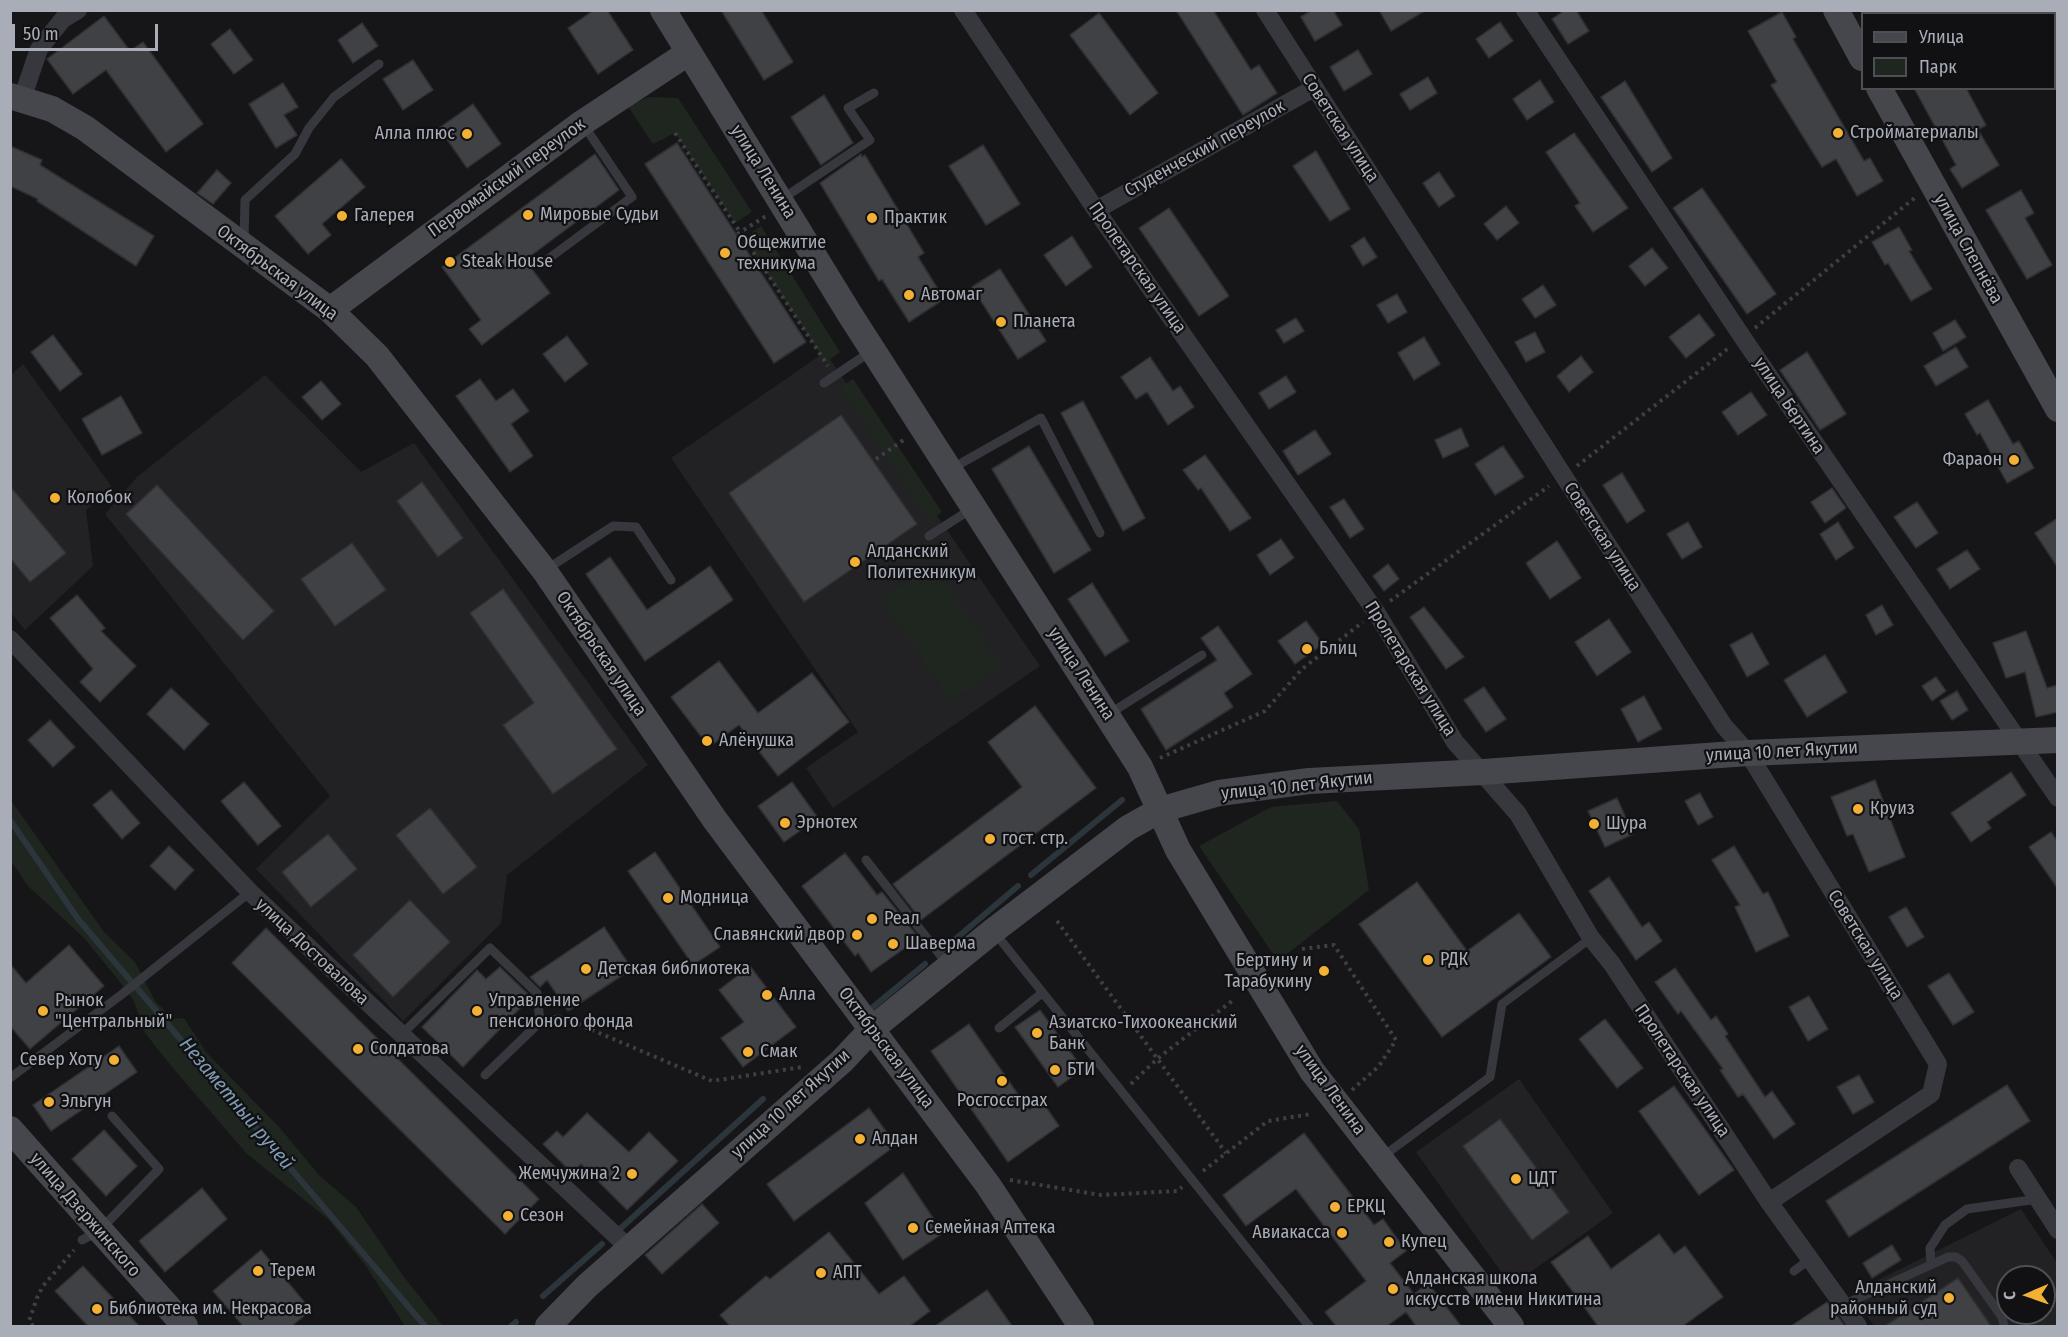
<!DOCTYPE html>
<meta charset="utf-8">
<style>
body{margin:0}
#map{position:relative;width:2068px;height:1337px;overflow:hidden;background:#161618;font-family:"Fira Sans Condensed",sans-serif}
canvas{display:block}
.frame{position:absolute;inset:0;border:12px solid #a8adb8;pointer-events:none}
.legend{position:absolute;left:1861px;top:12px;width:195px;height:78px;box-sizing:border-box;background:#111113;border:2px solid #4d4f55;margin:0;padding:8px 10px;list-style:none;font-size:18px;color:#a8adb8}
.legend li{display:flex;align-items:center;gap:12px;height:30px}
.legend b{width:30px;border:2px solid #4d4f55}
.north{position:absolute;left:1996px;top:1265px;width:60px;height:60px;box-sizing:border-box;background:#111113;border:2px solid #4d4f55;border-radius:50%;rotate:268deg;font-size:16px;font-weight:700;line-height:24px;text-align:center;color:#a8adb8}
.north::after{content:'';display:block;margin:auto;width:21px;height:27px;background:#f2b134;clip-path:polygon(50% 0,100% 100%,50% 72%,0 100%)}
.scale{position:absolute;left:12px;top:24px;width:146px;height:27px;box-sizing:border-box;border:3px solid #a8adb8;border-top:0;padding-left:8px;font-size:18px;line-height:21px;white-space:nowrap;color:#a8adb8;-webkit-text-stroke:4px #111113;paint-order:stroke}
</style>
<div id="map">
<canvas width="2068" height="1337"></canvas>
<div class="frame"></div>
<ul class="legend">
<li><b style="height:8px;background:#45474d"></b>Улица</li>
<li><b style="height:16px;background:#1e261f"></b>Парк</li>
</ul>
<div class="north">С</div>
<div class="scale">50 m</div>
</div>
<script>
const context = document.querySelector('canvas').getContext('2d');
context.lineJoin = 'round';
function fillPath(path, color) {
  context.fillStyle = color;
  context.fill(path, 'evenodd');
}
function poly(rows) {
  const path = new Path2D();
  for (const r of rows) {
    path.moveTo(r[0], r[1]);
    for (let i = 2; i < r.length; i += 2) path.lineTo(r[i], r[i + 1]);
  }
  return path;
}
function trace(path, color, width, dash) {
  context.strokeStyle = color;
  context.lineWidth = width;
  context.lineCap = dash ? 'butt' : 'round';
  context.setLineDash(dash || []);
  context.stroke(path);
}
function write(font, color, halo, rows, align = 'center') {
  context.font = font + ' "Fira Sans Condensed",sans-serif';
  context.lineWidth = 4.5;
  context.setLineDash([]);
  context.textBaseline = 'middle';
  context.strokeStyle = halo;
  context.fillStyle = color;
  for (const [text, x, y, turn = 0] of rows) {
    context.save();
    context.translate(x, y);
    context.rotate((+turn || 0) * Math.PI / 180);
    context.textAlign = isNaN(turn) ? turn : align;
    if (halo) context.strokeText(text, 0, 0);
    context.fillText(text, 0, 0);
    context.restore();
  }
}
fillPath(poly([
 [825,352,1040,666,833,808,806,768,858,732,671,458],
 [23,364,112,487,86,510,93,566,25,630,11,613,10,376],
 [265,375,361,472,414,443,648,765,507,875,501,923,403,1021,256,869,330,796,105,514,137,477],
 [1519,1079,1613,1213,1511,1286,1416,1152],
 [2021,1209,2057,1263,2057,1326,1874,1326,1852,1293],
 [2008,1277,2044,1277,2044,1313,2008,1313]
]), '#222225');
fillPath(poly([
 [649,97,678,98,752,212,735,223,675,133,653,144,627,105],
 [761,226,840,352,826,363,744,238],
 [853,379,942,512,929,521,840,387],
 [933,564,1002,666,951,701,881,599],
 [10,799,104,932,135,962,155,1001,173,1019,184,1018,206,1052,280,1128,319,1175,356,1207,404,1277,443,1326,405,1326,366,1266,328,1219,247,1154,172,1067,145,1033,134,1001,119,981,85,939,28,886,11,861],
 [1337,801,1359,829,1369,890,1278,961,1199,846,1271,807]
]), '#1e261f');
trace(poly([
 [10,820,78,919,425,1326],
 [1031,875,1122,800],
 [939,953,1018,886],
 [867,1012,925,964],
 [621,1228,763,1099],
 [543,1296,602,1244],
 [511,1326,516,1322]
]), '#2c353c', 6);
const building = poly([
 [594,10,607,10,633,50,598,74,568,28,594,10],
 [721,10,761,10,793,62,764,80,721,10],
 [1176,10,1213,10,1251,70,1259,65,1277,93,1243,115,1176,10],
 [1312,10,1333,10,1342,25,1315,41,1301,17,1312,10],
 [1379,10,1426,10,1391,31,1379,10],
 [1565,10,1576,10,1589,31,1568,44,1552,19,1565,10],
 [1782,12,1796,37,1793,39,1864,161,1870,158,1883,181,1857,196,1836,159,1822,167,1771,85,1777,82,1748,31,1782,12],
 [1099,13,1158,93,1130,115,1070,35,1099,13],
 [104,16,130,51,143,42,203,124,166,152,106,70,73,94,47,59,104,16],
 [1500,22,1513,41,1489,58,1476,39,1500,22],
 [362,23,378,46,353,63,338,40,362,23],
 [230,29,253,60,234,74,211,44,230,29],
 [1358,50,1372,74,1344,91,1330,67,1358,50],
 [413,60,433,90,403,110,383,79,413,60],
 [1428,77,1437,93,1410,110,1400,94,1428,77],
 [1540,80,1554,102,1527,120,1513,99,1540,80],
 [1625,81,1672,158,1652,172,1601,97,1625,81],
 [283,83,298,107,284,115,297,135,276,148,249,104,283,83],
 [1914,88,1966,88,1986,125,1978,130,1999,165,1962,188,1950,169,1956,165,1914,88],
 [824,95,853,143,821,165,791,117,824,95],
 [473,104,501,144,467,168,439,128,473,104],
 [1574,133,1628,208,1593,232,1575,206,1580,203,1546,152,1574,133],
 [677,143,806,342,774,363,645,164,677,143],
 [983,145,1020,204,986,225,949,166,983,145],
 [10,146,42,160,40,165,154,236,136,266,37,201,38,199,10,186,10,146],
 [1316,151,1350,209,1330,221,1293,166,1316,151],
 [595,154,619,190,525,260,550,293,482,345,469,329,481,320,442,267,595,154],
 [861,154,862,157,865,155,924,253,918,257,944,299,909,322,882,279,879,281,820,183,861,154],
 [341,159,365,187,322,224,331,235,308,254,275,216,341,159],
 [217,170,231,183,213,204,197,193,217,170],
 [1439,172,1455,196,1439,207,1423,183,1439,172],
 [1702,188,1776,294,1747,314,1673,208,1702,188],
 [2021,190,2034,213,2025,218,2052,265,2027,279,1986,210,2021,190],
 [1506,206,1519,223,1497,240,1484,224,1506,206],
 [1169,208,1229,296,1199,316,1139,228,1169,208],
 [1899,227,1912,250,1909,251,1932,289,1911,301,1888,263,1885,265,1872,242,1899,227],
 [1072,236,1092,267,1066,286,1044,255,1072,236],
 [1364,237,1377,257,1363,266,1351,246,1364,237],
 [1652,248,1668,268,1645,286,1629,266,1652,248],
 [1000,269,1046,341,1018,359,972,287,1000,269],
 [1543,285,1556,305,1535,318,1522,299,1543,285],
 [1397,294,1407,312,1388,323,1377,305,1397,294],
 [1699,314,1715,335,1686,358,1669,337,1699,314],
 [1296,318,1304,331,1284,343,1276,330,1296,318],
 [1955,320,1966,337,1943,351,1933,333,1955,320],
 [1535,332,1545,352,1526,362,1515,342,1535,332],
 [53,335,82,374,60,391,31,352,53,335],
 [567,336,588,364,565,382,543,354,567,336],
 [1424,337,1440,364,1414,380,1398,353,1424,337],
 [1956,347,1968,367,1936,386,1924,366,1956,347],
 [1807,352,1846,414,1820,430,1780,370,1807,352],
 [1581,356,1593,372,1569,392,1557,376,1581,356],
 [1150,357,1173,391,1180,386,1194,407,1168,425,1147,392,1136,399,1121,377,1150,357],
 [1286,376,1296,392,1269,409,1259,393,1286,376],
 [480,379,496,401,513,389,529,411,511,424,533,456,510,472,456,396,480,379],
 [321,381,341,404,322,420,302,397,321,381],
 [1751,392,1767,415,1738,435,1722,412,1751,392],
 [121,396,142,433,102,455,82,419,121,396],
 [1988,400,2013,444,2019,441,2034,468,2007,483,1980,433,1977,435,1965,414,1988,400],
 [1083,401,1145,518,1123,531,1061,413,1083,401],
 [841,415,917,524,804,602,729,493,841,415],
 [1461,428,1469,446,1443,458,1435,440,1461,428],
 [1315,430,1331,454,1298,475,1283,451,1315,430],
 [1029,446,1091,550,1054,573,992,469,1029,446],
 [1503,446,1524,477,1495,495,1475,464,1503,446],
 [1205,455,1251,518,1230,531,1201,488,1198,490,1183,470,1205,455],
 [1622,473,1645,511,1627,523,1603,485,1622,473],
 [422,482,463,538,438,557,397,501,422,482],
 [157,485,274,611,243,640,126,514,157,485],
 [10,486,66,553,30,582,10,558,10,486],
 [1832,488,1846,508,1825,523,1811,502,1832,488],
 [1344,499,1364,529,1350,538,1330,507,1344,499],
 [1917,502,1938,533,1916,548,1894,517,1917,502],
 [2058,518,2058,568,2035,533,2058,518],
 [1688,522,1702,547,1682,559,1667,534,1688,522],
 [1838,522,1854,548,1836,560,1820,534,1838,522],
 [1281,539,1294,558,1270,575,1257,555,1281,539],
 [1557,541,1581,578,1550,599,1526,563,1557,541],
 [352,543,386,590,335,626,301,579,352,543],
 [1967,550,1980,569,1950,589,1937,569,1967,550],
 [610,557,647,610,710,566,733,600,645,661,586,574,610,557],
 [1388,564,1399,579,1384,591,1373,576,1388,564],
 [1092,583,1129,641,1105,656,1068,599,1092,583],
 [503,589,617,749,553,794,503,725,534,703,470,613,503,589],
 [77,595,105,628,101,631,136,666,100,702,80,682,93,669,50,618,77,595],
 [1882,605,1893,625,1876,635,1866,615,1882,605],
 [1424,607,1464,657,1446,669,1410,617,1424,607],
 [1609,619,1631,652,1597,676,1575,642,1609,619],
 [1306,621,1323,644,1295,664,1278,641,1306,621],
 [1218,626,1252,674,1224,693,1233,707,1166,750,1141,709,1217,660,1201,638,1218,626],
 [2026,631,2047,688,2058,685,2058,712,2036,717,2025,672,2006,678,1993,643,2026,631],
 [1752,633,1769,664,1747,677,1730,645,1752,633],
 [1825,655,1847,692,1807,717,1784,680,1825,655],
 [719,661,758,713,812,673,849,722,778,776,739,725,709,747,671,697,719,661],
 [1936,677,1946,691,1932,701,1922,686,1936,677],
 [1484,687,1506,719,1486,732,1464,700,1484,687],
 [171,688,209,724,184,750,147,714,171,688],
 [1957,691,1968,710,1952,720,1940,701,1957,691],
 [1644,696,1662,729,1638,742,1621,709,1644,696],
 [1035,706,1096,788,921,920,893,884,1022,787,988,742,1035,706],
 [50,720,75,747,53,767,28,740,50,720],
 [2011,772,2026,795,1987,822,1991,828,1971,842,1951,813,2011,772],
 [1875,780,1905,857,1869,872,1853,834,1847,836,1831,797,1875,780],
 [244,782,281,826,258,845,221,801,244,782],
 [792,782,818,818,784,842,758,806,792,782],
 [111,790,140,823,122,839,93,805,111,790],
 [1700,793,1713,817,1698,825,1685,801,1700,793],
 [1617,798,1633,834,1605,847,1588,811,1617,798],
 [430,808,477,867,443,894,396,835,430,808],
 [2051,832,2058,842,2058,889,2029,847,2051,832],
 [328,834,357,869,311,907,282,872,328,834],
 [169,846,194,870,175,890,150,866,169,846],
 [1734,846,1763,894,1768,892,1789,936,1756,952,1735,907,1740,905,1712,860,1734,846],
 [655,852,720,947,693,965,628,871,655,852],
 [845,853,877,895,882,892,919,938,871,972,858,953,855,956,802,886,845,853],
 [1609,877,1642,927,1649,922,1662,941,1636,960,1589,891,1609,877],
 [1417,882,1467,951,1519,913,1551,957,1442,1037,1359,924,1417,882],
 [410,900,450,942,393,997,353,955,410,900],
 [1906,907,1924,937,1907,947,1889,917,1906,907],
 [604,927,632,969,568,1011,547,980,540,987,530,977,604,927],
 [266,928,539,1199,505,1234,232,963,266,928],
 [69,945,104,986,30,1049,10,1026,10,964,26,983,69,945],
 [750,966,796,1027,743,1067,721,1038,744,1022,719,990,750,966],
 [500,967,531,997,463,1067,422,1027,477,970,486,979,500,967],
 [1675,968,1711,1020,1716,1016,1728,1034,1725,1036,1765,1097,1772,1091,1795,1124,1774,1139,1743,1094,1738,1097,1720,1070,1723,1069,1681,1011,1678,1014,1655,982,1675,968],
 [1949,973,1974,1012,1953,1025,1928,986,1949,973],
 [1809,996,1828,1029,1808,1041,1789,1007,1809,996],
 [1040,1010,1083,1069,1058,1087,1015,1027,1040,1010],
 [1605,1019,1643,1068,1617,1088,1579,1039,1605,1019],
 [969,1024,1029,1110,1042,1101,1059,1126,1008,1162,931,1051,969,1024],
 [119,1046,137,1072,51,1131,33,1105,119,1046],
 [1859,1075,1874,1102,1853,1114,1837,1087,1859,1075],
 [2007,1085,2030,1121,1849,1237,1826,1201,2007,1085],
 [1674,1086,1734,1170,1699,1195,1639,1111,1674,1086],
 [869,1108,896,1145,794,1221,767,1184,869,1108],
 [587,1113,629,1152,649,1132,678,1161,627,1210,581,1164,572,1173,543,1144,557,1131,563,1137,587,1113],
 [1500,1119,1569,1212,1532,1240,1463,1146,1500,1119],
 [104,1130,137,1166,106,1196,72,1159,104,1130],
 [1304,1133,1374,1225,1383,1219,1406,1251,1390,1263,1414,1294,1428,1283,1461,1326,1416,1326,1406,1312,1387,1326,1336,1326,1325,1312,1366,1281,1296,1189,1246,1226,1223,1195,1304,1133],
 [903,1173,943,1233,903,1260,865,1203,903,1173],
 [202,1188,227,1219,165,1272,139,1241,202,1188],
 [702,1204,719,1223,662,1274,645,1255,702,1204],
 [829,1232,879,1294,904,1276,930,1311,910,1326,730,1326,720,1315,766,1276,770,1279,829,1232],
 [1659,1234,1674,1254,1685,1246,1723,1297,1683,1326,1598,1326,1551,1262,1588,1236,1611,1269,1659,1234],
 [1892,1245,1901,1260,1872,1278,1863,1263,1892,1245],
 [261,1250,311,1310,292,1326,243,1326,213,1291,261,1250],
 [83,1266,139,1326,88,1326,55,1291,83,1266],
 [1958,1278,1991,1326,1885,1326,1958,1278],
 [987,1290,1012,1326,935,1326,987,1290],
 [1827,1302,1845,1326,1791,1326,1827,1302]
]);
fillPath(building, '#404145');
trace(building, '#303034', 1.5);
trace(poly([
 [675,133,828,366],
 [731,238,766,216],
 [1755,328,1917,196],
 [876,459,905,439],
 [1577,466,1730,347],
 [1390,601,1549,486],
 [1160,758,1265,711,1302,669,1363,622],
 [1057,921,1226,1153],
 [1302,949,1334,945,1396,1040,1379,1066,1352,1090],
 [571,1021,712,1081,802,1067],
 [1131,1084,1157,1059,1232,1001],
 [1203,1171,1268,1121,1311,1114],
 [1010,1180,1101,1195,1177,1191,1182,1187],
 [33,1326,29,1321,37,1298,43,1286,74,1250]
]), '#3d3f44', 4, [3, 4.5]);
trace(poly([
 [2015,12,2017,10],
 [1888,14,1892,10],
 [782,199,870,140,848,108,874,93],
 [244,242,245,200,295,154,309,128,334,97,379,64],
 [544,262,632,197,583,124],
 [824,383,870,352],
 [951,469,1041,418,1100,533],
 [929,536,973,508],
 [547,569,613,526,636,527,671,580],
 [1109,714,1202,655],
 [866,860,948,965],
 [995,933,1309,1326],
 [999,1028,1042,993],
 [401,1035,490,948,537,993,540,1022,559,1019],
 [485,1075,540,1022],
 [10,1078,121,995,250,892],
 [1382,1157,1490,1077,1502,1004,1591,938],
 [82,1240,99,1231,159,1169,112,1116],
 [1931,1265,1930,1248,1945,1225,1967,1209,2038,1199],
 [1794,1271,1810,1259],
 [1843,1305,1948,1257,1956,1257,1962,1261,2002,1317,2004,1326]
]), '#37383d', 9);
trace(poly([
 [963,10,1096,210,1376,612,1455,742,1518,814,1591,938,1612,964,1769,1202,1858,1326],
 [1265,10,1724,726,1748,753,1938,1064,1931,1094,1769,1202],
 [1525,10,1743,338,2058,798],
 [22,99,39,49,63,19,78,10],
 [1096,210,1314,88],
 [10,639,250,892,630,1249],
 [2018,1168,2058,1230]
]), '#37383d', 18);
trace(poly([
 [663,10,849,313,1140,767,1178,850,1312,1071,1511,1326],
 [1836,10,1862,58],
 [1879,88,2058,409],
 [10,96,52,109,85,128,330,310,377,356,544,570,715,820,988,1185,1081,1326],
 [330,310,582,123,688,53],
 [10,1129,185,1326],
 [548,1326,587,1286,842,1061,873,1028,993,931,1128,828,1160,810,1219,793,1309,781,1483,772,1748,753,2058,740]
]), '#45474d', 26);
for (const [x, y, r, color] of [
 [1838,133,6,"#f2b134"],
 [467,134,6,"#f2b134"],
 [528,215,6,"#f2b134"],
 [342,216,6,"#f2b134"],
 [872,218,6,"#f2b134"],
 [725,253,6,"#f2b134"],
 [450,262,6,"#f2b134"],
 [909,295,6,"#f2b134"],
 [1001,322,6,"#f2b134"],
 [2014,460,6,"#f2b134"],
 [55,498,6,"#f2b134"],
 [855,562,6,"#f2b134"],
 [1307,649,6,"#f2b134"],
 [707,741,6,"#f2b134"],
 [1858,809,6,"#f2b134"],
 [785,823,6,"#f2b134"],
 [1594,824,6,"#f2b134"],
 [990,839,6,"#f2b134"],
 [668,898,6,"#f2b134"],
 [872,919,6,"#f2b134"],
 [857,935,6,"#f2b134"],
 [893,944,6,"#f2b134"],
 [1428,960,6,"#f2b134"],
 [586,969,6,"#f2b134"],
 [1324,971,6,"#f2b134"],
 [767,995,6,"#f2b134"],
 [43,1011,6,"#f2b134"],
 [477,1011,6,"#f2b134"],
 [1037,1033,6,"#f2b134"],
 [358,1049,6,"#f2b134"],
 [748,1052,6,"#f2b134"],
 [114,1060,6,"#f2b134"],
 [1055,1070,6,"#f2b134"],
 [1002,1081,6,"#f2b134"],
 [49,1102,6,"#f2b134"],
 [860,1139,6,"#f2b134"],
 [632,1174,6,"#f2b134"],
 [1516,1179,6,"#f2b134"],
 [1335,1207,6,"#f2b134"],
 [508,1216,6,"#f2b134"],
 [913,1228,6,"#f2b134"],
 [1342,1233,6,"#f2b134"],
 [1389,1242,6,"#f2b134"],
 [258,1271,6,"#f2b134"],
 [821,1273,6,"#f2b134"],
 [1393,1289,6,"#f2b134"],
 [1949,1298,6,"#f2b134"],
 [97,1309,6,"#f2b134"]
]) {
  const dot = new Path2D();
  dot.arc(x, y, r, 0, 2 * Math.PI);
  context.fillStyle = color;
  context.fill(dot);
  trace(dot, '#111113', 2);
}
write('18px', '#a8adb8', '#111113', [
 ["Советская улица",1340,128,57],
 ["Студенческий переулок",1205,149,-29],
 ["улица Ленина",763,172,58],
 ["Первомайский переулок",507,178,-36],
 ["улица Слепнёва",1968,249,61],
 ["Пролетарская улица",1137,268,55],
 ["Октябрьская улица",277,273,37],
 ["улица Бертина",1789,406,56],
 ["Советская улица",1602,537,57],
 ["Октябрьская улица",601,654,56],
 ["Пролетарская улица",1410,669,58],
 ["улица Ленина",1081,674,57],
 ["улица 10 лет Якутии",1782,752,-3],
 ["улица 10 лет Якутии",1297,786,-6],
 ["Советская улица",1865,945,58],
 ["улица Достовалова",312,952,43],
 ["Октябрьская улица",886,1048,53],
 ["Пролетарская улица",1682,1071,56],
 ["улица Ленина",1330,1090,54],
 ["улица 10 лет Якутии",791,1104,-42],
 ["улица Дзержинского",85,1215,49]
]);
write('18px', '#a8adb8', '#111113', [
 ["Стройматериалы",1850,133],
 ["Алла плюс",455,134,"right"],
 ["Мировые Судьи",540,215],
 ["Галерея",354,216],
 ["Практик",884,218],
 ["Общежитие",737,243],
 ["техникума",737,264],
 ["Steak House",462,262],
 ["Автомаг",921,295],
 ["Планета",1013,322],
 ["Фараон",2002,460,"right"],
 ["Колобок",67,498],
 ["Алданский",867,552],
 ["Политехникум",867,573],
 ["Блиц",1319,649],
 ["Алёнушка",719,741],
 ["Круиз",1870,809],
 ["Эрнотех",797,823],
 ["Шура",1606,824],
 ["гост. стр.",1002,839],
 ["Модница",680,898],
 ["Реал",884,919],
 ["Славянский двор",845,935,"right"],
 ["Шаверма",905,944],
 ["РДК",1440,960],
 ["Бертину и",1312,961,"right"],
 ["Тарабукину",1312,982,"right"],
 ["Детская библиотека",598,969],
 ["Алла",779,995],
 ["Рынок",55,1001],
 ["\"Центральный\"",55,1022],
 ["Управление",489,1001],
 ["пенсионого фонда",489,1022],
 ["Азиатско-Тихоокеанский",1049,1023],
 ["Банк",1049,1044],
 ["Солдатова",370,1049],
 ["Смак",760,1052],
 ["Север Хоту",102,1060,"right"],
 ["БТИ",1067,1070],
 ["Росгосстрах",1002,1101,"center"],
 ["Эльгун",61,1102],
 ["Алдан",872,1139],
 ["Жемчужина 2",620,1174,"right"],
 ["ЦДТ",1528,1179],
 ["ЕРКЦ",1347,1207],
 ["Сезон",520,1216],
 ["Семейная Аптека",925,1228],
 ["Авиакасса",1330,1233,"right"],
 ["Купец",1401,1242],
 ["Терем",270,1271],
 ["АПТ",833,1273],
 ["Алданская школа",1405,1279],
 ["искусств имени Никитина",1405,1300],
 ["Алданский",1937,1288,"right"],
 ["районный суд",1937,1309,"right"],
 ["Библиотека им. Некрасова",109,1309]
], 'left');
write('italic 20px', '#7f9bb3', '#111113', [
 ["Незаметный ручей",236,1104,50]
]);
</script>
